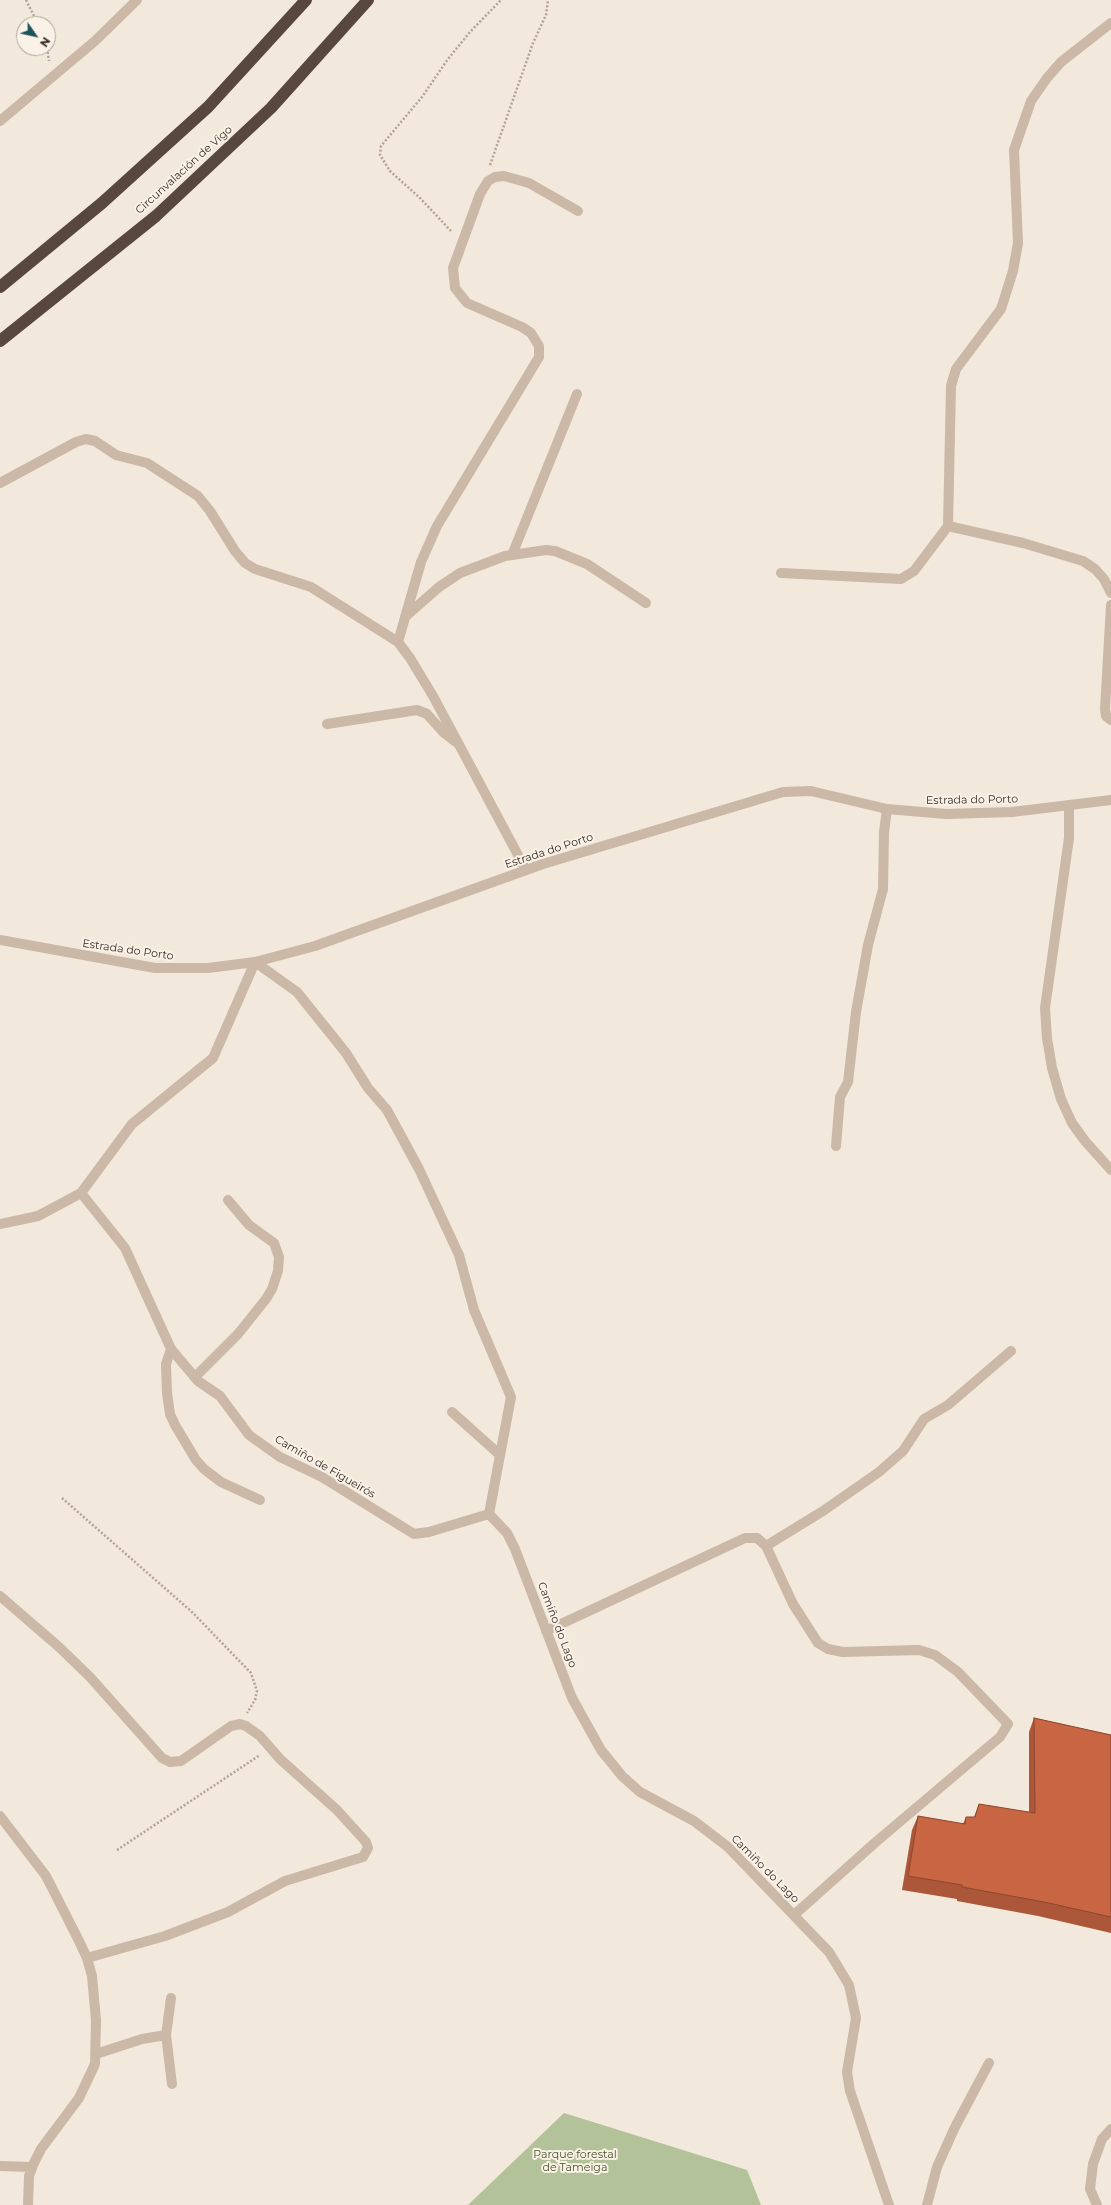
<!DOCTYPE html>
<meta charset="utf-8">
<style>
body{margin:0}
#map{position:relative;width:1111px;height:2205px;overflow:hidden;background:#f2e8db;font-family:Montserrat,sans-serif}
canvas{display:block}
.north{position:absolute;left:16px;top:16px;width:40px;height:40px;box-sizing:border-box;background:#faf2e7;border:1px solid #aca39a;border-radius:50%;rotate:124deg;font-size:11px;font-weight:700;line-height:16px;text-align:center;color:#372c27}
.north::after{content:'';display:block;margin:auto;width:14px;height:18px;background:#1c5459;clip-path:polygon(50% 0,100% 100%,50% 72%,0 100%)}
</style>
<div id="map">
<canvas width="1111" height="2205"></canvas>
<div class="north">N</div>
</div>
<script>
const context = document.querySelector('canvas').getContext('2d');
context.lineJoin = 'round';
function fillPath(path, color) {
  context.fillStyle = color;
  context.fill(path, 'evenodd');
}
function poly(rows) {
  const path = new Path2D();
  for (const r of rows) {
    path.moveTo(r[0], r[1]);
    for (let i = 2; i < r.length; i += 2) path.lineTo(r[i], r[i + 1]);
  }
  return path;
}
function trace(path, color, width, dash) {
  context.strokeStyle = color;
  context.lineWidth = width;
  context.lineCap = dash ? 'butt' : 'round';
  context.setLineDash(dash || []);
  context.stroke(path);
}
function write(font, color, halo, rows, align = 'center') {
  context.font = font + ' Montserrat,sans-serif';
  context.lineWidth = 4;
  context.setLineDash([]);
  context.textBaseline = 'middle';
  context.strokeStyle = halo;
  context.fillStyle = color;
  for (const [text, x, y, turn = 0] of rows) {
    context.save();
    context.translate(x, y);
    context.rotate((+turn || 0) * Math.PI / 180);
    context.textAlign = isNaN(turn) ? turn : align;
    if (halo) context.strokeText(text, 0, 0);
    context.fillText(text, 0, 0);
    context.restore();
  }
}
fillPath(poly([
 [564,2113,747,2170,761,2205,468,2205]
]), '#b4c29a');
trace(poly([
 [26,0,38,24],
 [47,48,49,61],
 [490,165,533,43,546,15,548,0],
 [451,231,420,198,390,171,380,155,381,146,422,97,448,59,470,32,501,0],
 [62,1498,192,1612,251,1673,257,1691,255,1700,247,1713],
 [117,1850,260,1755]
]), '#b6a290', 2.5, [2, 2]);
trace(poly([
 [171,1349,166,1364,167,1393,170,1414,175,1425,196,1460,204,1469,221,1482,260,1500],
 [195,1377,238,1334,266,1299,272,1289,278,1271,279,1257,274,1243,249,1225,228,1200]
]), '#cbb8a6', 10);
trace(poly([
 [0,121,95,41,137,0],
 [0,483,76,442,86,439,95,441,116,455,147,463,198,496,210,511,235,551,245,563,255,569,311,587,398,642,410,658,433,696,526,870],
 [948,526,1023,543,1083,561,1095,569,1104,579,1111,593],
 [512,555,577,394],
 [781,573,901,579,914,571,948,526,951,386,956,369,1001,309,1013,271,1018,243,1014,150,1031,101,1047,78,1061,62,1111,23],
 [1111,605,1105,709,1106,716,1111,720],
 [405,617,439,587,460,573,505,556,546,550,555,551,587,564,646,603],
 [398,642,421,562,437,526,539,357,539,346,531,333,522,327,467,303,455,288,453,268,480,194,488,181,495,177,504,176,529,183,578,211],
 [327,724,417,710,427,714,443,732,456,742],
 [1069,806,1069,838,1045,1008,1047,1038,1052,1068,1061,1099,1072,1123,1085,1141,1111,1170],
 [836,1146,840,1097,848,1082,856,1012,868,945,883,889,884,832,887,809],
 [81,1193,125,1248,171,1349,198,1381,220,1396,249,1435,280,1457,322,1477,414,1534,429,1532,489,1514],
 [0,1224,38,1216,81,1193,132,1124,213,1058,255,962,297,992,346,1053,368,1088,387,1110,419,1169,459,1255,474,1310,511,1397,489,1514],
 [452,1412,500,1455],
 [489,1514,507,1533,515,1549,572,1698,601,1750,622,1776,640,1792,694,1821,728,1847,829,1952,849,1985,856,2018,847,2072,850,2091,889,2205],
 [766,1546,823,1511,879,1472,903,1451,924,1419,948,1405,1011,1351],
 [0,1596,59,1647,90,1677,162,1758,170,1762,181,1761,231,1726,240,1724,246,1726,260,1736,280,1759,337,1810,366,1842,368,1848,363,1857,285,1881,228,1912,165,1936,87,1958],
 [546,1631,745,1538,757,1538,766,1546,793,1604,818,1643,828,1649,843,1652,919,1650,935,1655,958,1672,1008,1724,1000,1737,877,1841,794,1915],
 [0,1816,46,1876,78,1939,87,1958,92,1976,96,2020,95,2064,79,2098,41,2149,34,2163,29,2176,28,2205],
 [171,1998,166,2035,172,2084],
 [96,2054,142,2039,166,2035],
 [0,2166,32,2167],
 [927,2205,937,2167,955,2127,989,2063],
 [1097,2205,1090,2189,1093,2164,1102,2139,1111,2129]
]), '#cbb8a6', 10);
trace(poly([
 [0,940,155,968,208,968,255,962,315,946,543,864,783,792,811,791,887,809,946,814,1012,812,1111,800]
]), '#cbb8a6', 10);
trace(poly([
 [0,287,102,203,208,107,306,0],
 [0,341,156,216,271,108,368,0]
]), '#58473e', 12);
fillPath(poly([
 [1034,1718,1111,1735,1111,1933,1038,1916,957,1901,957,1899,902,1890,912,1830,918,1816,963,1824,966,1817,974,1817,979,1804,1029,1813,1029,1732]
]), '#ac5739');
const building = poly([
 [1034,1718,1111,1735,1111,1917,1044,1902,962,1887,962,1885,908,1876,918,1816,965,1824,966,1817,975,1817,979,1804,1035,1813,1034,1718]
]);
fillPath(building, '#c86542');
trace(building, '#8c472e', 1);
write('11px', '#372c27', '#faf2e7', [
 ["Circunvalación de Vigo",184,170,-42],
 ["Estrada do Porto",972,800,-1],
 ["Estrada do Porto",549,851,-18],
 ["Estrada do Porto",128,950,8],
 ["Camiño de Figueirós",325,1467,30],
 ["Camiño do Lago",557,1625,69],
 ["Camiño do Lago",765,1869,45]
]);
write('11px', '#45552a', '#faf2e7', [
 ["Parque forestal",575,2155],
 ["de Tameiga",575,2168]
]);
</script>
